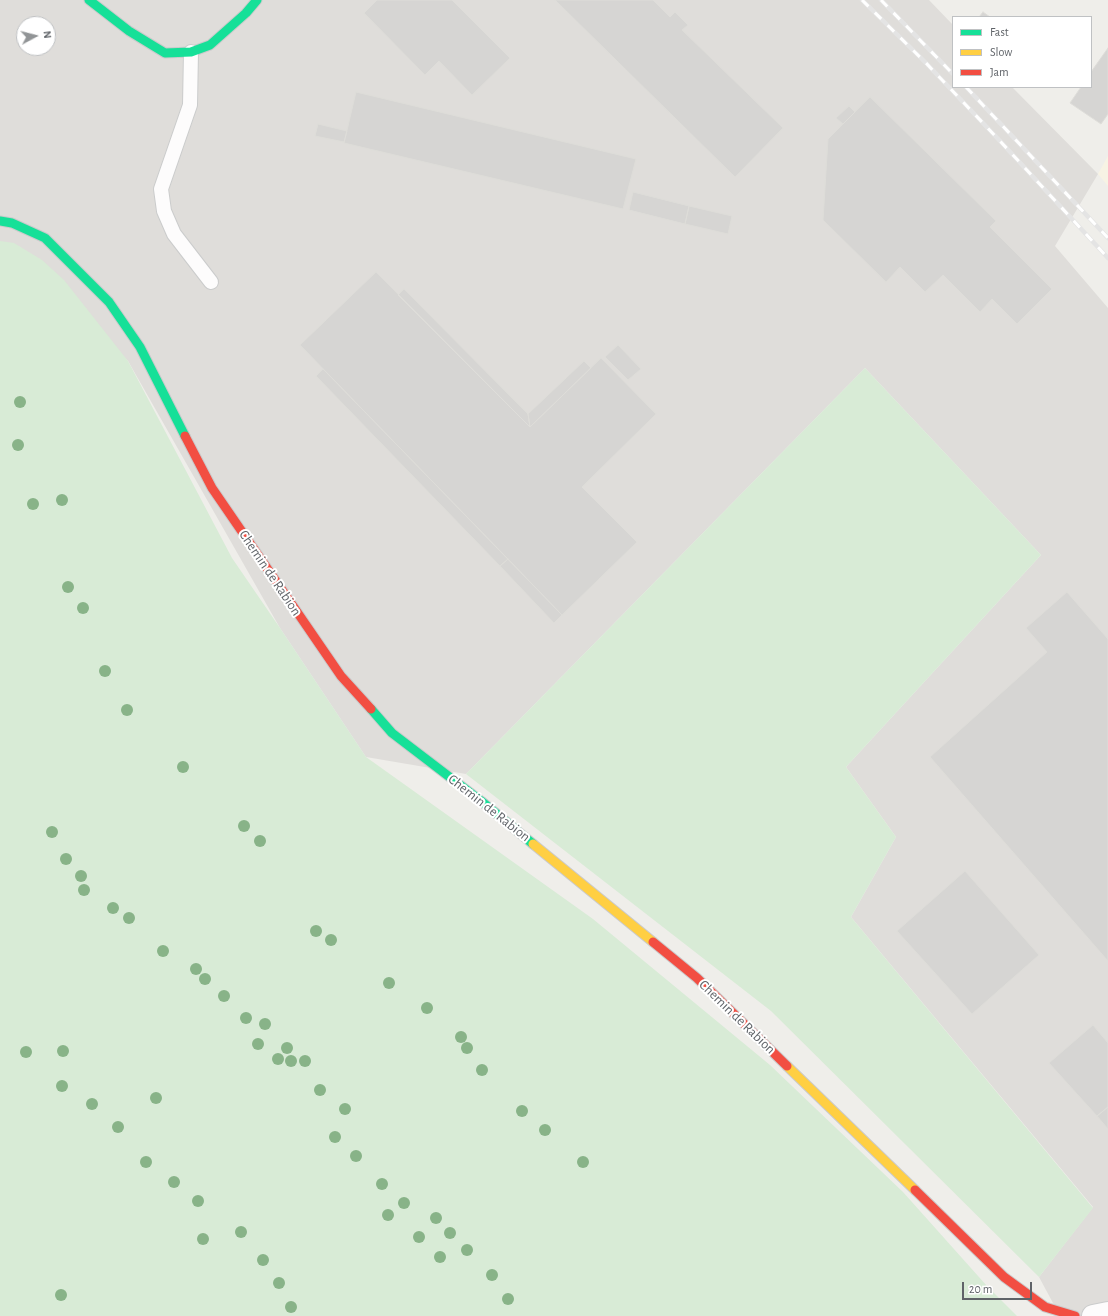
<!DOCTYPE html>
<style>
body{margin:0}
#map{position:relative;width:1108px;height:1316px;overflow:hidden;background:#efeeea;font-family:"Alegreya Sans",sans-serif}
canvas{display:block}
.legend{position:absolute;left:952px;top:16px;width:140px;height:72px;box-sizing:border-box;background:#fff;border:1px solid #bfc1c3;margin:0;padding:5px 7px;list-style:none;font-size:12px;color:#5f6368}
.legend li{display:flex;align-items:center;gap:8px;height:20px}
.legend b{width:20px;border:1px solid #bfc1c3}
.north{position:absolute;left:16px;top:16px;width:40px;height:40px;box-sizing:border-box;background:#fff;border:1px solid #bfc1c3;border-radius:50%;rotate:83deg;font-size:11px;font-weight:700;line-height:16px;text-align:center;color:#5f6368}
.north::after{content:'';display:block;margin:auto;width:14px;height:18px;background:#919496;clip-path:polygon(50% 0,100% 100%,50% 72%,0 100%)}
.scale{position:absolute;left:962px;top:1282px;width:70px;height:18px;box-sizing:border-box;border:2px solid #5f6368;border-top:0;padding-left:5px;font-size:12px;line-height:14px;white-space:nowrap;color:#5f6368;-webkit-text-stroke:3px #fff;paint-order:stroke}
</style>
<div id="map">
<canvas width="1108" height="1316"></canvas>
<ul class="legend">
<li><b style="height:5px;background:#16e098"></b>Fast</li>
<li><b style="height:5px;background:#ffcf43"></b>Slow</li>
<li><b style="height:5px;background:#f24e42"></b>Jam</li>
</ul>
<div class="north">N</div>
<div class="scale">20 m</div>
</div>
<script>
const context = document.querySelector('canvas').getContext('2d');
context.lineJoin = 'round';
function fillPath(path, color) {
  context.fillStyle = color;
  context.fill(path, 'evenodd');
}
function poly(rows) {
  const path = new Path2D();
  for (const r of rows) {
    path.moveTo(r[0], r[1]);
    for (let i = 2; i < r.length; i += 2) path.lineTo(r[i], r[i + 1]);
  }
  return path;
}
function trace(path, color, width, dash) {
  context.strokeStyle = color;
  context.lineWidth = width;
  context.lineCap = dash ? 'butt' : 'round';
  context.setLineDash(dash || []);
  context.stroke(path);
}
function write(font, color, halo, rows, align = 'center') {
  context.font = font + ' "Alegreya Sans",sans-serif';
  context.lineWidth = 4;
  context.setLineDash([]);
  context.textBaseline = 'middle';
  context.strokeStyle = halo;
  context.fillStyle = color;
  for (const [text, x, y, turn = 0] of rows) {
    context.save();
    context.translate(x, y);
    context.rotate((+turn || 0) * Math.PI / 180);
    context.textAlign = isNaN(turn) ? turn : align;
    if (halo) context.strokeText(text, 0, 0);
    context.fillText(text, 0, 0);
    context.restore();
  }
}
fillPath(poly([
 [1108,156,1108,186,1098,174]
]), '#f7f3e4');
fillPath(poly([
 [0,0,929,0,953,25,953,87,1012,87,1098,174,1055,246,1108,308,1108,1316,1060,1316,1039,1277,1093,1207,851,917,896,837,846,767,1041,555,865,368,466,774,366,757,280,628,128,361,0,254],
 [24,24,48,24,48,48,24,48]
]), '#dfddda');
fillPath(poly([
 [0,241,14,243,42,260,64,280,128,361,232,558,280,628,366,757,593,919,770,1065,903,1192,987,1286,1017,1316,0,1316],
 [865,368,1041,555,846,767,896,837,851,917,1093,1208,1039,1277,771,1011,466,774]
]), '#d8ebd6');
const building = poly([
 [377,0,452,0,510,58,472,95,439,61,425,75,364,13,377,0],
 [555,0,653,0,670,17,675,12,688,25,682,30,783,128,735,177,555,0],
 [983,12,990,17,979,17,983,12],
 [1108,48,1108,114,1101,124,1070,103,1081,87,1091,87,1091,72,1108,48],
 [356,92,636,159,623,209,344,143,356,92],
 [870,97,996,221,990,227,1052,289,1017,324,992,299,980,312,943,275,925,292,900,267,886,282,823,220,828,139,870,97],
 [849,106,855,112,843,124,836,118,849,106],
 [318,124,347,131,344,142,315,136,318,124],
 [633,192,689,206,685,224,629,210,633,192],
 [689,206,732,216,728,234,685,224,689,206],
 [376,272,530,427,601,358,656,414,582,487,637,542,562,615,300,345,376,272],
 [404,289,528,414,530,427,398,295,404,289],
 [618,345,641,369,628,380,605,357,618,345],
 [584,361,591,368,530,427,528,414,584,361],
 [323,369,508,559,500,566,316,376,323,369],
 [508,559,562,615,554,623,500,566,508,559],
 [1067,592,1108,639,1108,961,930,757,1047,652,1026,628,1067,592],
 [965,871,1039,955,972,1014,897,931,965,871],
 [1093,1025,1108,1043,1108,1107,1097,1116,1049,1063,1093,1025],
 [1108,1107,1108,1129,1097,1116,1108,1107]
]);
fillPath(building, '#d6d5d3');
trace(building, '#deddd9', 1);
const lane = poly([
 [191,52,190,105,161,189,164,211,174,234,211,282]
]);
const street = poly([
 [1093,1316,1108,1313]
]);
const fast = poly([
 [89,0,129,31,165,53,191,52,210,45,246,13,257,0],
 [0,221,12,223,45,238,109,302,140,347,185,436],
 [371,709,392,733,481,801,533,844]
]);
const slow = poly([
 [533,844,653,942],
 [787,1066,915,1190]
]);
const jam = poly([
 [185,436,212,488,341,676,371,709],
 [653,942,697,978,787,1066],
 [915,1190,1004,1277,1045,1307,1075,1316]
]);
trace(lane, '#cbcccc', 16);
trace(street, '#cbcccc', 24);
trace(fast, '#cacacb', 11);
trace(slow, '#cacacb', 11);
trace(jam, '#cacacb', 11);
trace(lane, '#fdfcfc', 14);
trace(street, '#fdfcfc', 22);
trace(fast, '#16e098', 9);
trace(slow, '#ffcf43', 9);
trace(jam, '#f24e42', 9);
const rail = poly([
 [862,0,926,63,1000,141,1108,258],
 [881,0,953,74],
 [966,87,1108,238]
]);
trace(rail, '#e4e4e4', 4.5);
trace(rail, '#fff', 3, [9]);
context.fillStyle = '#88b388';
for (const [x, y] of [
 [20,402],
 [18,445],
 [62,500],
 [33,504],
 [68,587],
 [83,608],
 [105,671],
 [127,710],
 [183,767],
 [244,826],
 [52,832],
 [260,841],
 [66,859],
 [81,876],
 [84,890],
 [113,908],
 [129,918],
 [316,931],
 [331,940],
 [163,951],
 [196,969],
 [205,979],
 [389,983],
 [224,996],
 [427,1008],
 [246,1018],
 [265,1024],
 [461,1037],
 [258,1044],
 [287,1048],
 [467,1048],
 [63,1051],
 [26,1052],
 [278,1059],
 [291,1061],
 [305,1061],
 [482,1070],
 [62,1086],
 [320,1090],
 [156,1098],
 [92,1104],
 [345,1109],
 [522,1111],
 [118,1127],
 [545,1130],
 [335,1137],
 [356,1156],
 [146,1162],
 [583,1162],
 [174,1182],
 [382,1184],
 [198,1201],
 [404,1203],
 [388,1215],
 [436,1218],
 [241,1232],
 [450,1233],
 [419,1237],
 [203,1239],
 [467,1250],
 [440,1257],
 [263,1260],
 [492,1275],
 [279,1283],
 [61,1295],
 [508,1299],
 [291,1307]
]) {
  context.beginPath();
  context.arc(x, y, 6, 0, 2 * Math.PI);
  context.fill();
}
write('14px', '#5f6368', '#fff', [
 ["Chemin de Rabion",270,573,56],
 ["Chemin de Rabion",489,808,38],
 ["Chemin de Rabion",737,1017,44]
]);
</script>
